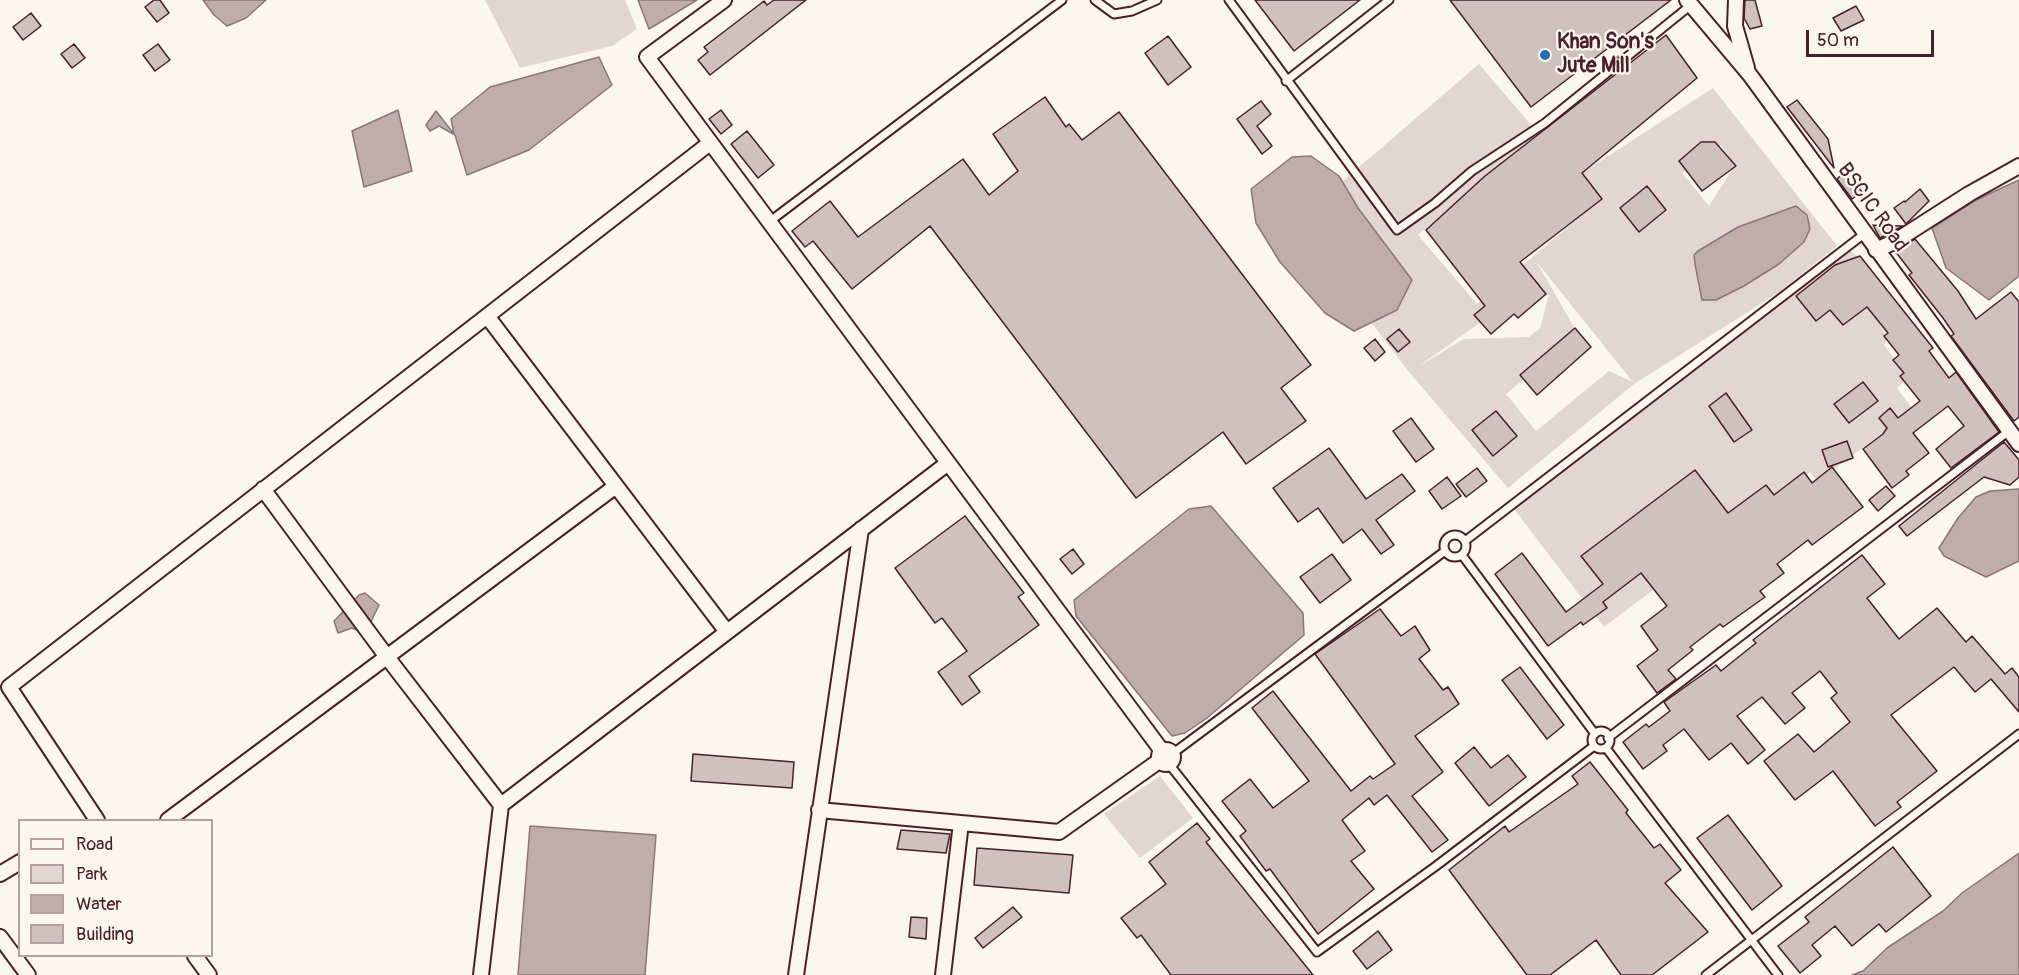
<!DOCTYPE html>
<style>
body{margin:0}
#map{position:relative;width:2019px;height:975px;overflow:hidden;background:#fbf7ec;font-family:Pangolin,sans-serif}
canvas{display:block}
.legend{position:absolute;left:18px;top:819px;width:195px;height:138px;box-sizing:border-box;background:#fbf7ec;border:2px solid #b4a19f;margin:0;padding:8px 10px;list-style:none;font-size:18px;color:#4a1f2b}
.legend li{display:flex;align-items:center;gap:12px;height:30px}
.legend b{width:30px;border:2px solid #b4a19f}
.scale{position:absolute;left:1806px;top:30px;width:128px;height:27px;box-sizing:border-box;border:3px solid #4a1f2b;border-top:0;padding-left:8px;font-size:18px;line-height:21px;white-space:nowrap;color:#4a1f2b;-webkit-text-stroke:4px #fbf7ec;paint-order:stroke}
</style>
<div id="map">
<canvas width="2019" height="975"></canvas>
<ul class="legend">
<li><b style="height:8px;background:#fbf7ec"></b>Road</li>
<li><b style="height:16px;background:#e2d7d0"></b>Park</li>
<li><b style="height:16px;background:#bfadaa"></b>Water</li>
<li><b style="height:16px;background:#cfc2bc"></b>Building</li>
</ul>
<div class="scale">50 m</div>
</div>
<script>
const context = document.querySelector('canvas').getContext('2d');
context.lineJoin = 'round';
function fillPath(path, color) {
  context.fillStyle = color;
  context.fill(path, 'evenodd');
}
function poly(rows) {
  const path = new Path2D();
  for (const r of rows) {
    if (r.length === 3) {
      path.moveTo(r[0] + r[2], r[1]);
      path.arc(r[0], r[1], r[2], 0, 2 * Math.PI);
      continue;
    }
    path.moveTo(r[0], r[1]);
    for (let i = 2; i < r.length; i += 2) path.lineTo(r[i], r[i + 1]);
  }
  return path;
}
function trace(path, color, width, dash) {
  context.strokeStyle = color;
  context.lineWidth = width;
  context.lineCap = dash ? 'butt' : 'round';
  context.setLineDash(dash || []);
  context.stroke(path);
}
function write(font, color, halo, rows, align = 'center') {
  context.font = font + ' Pangolin,sans-serif';
  context.lineWidth = 4.5;
  context.setLineDash([]);
  context.textBaseline = 'middle';
  context.strokeStyle = halo;
  context.fillStyle = color;
  for (const [text, x, y, turn = 0] of rows) {
    context.save();
    context.translate(x, y);
    context.rotate((+turn || 0) * Math.PI / 180);
    context.textAlign = isNaN(turn) ? turn : align;
    if (halo) context.strokeText(text, 0, 0);
    context.fillText(text, 0, 0);
    context.restore();
  }
}
fillPath(poly([
 [485,0,625,0,637,29,612,46,520,68],
 [1479,64,1538,133,1418,235,1477,304,1601,199,1582,173,1713,88,1837,246,1778,293,1634,384,1508,488,1409,372,1295,222],
 [1721,145,1735,165,1709,206,1682,173],
 [1536,261,1633,382,1609,371,1536,431,1506,394,1578,334],
 [1549,295,1540,328,1529,337,1464,339,1419,366,1502,307],
 [1849,250,1867,263,1885,290,1880,325,1888,337,1884,345,1909,378,1897,388,1913,410,1817,482,1810,472,1604,627,1511,505],
 [1160,776,1193,818,1140,858,1104,814]
]), '#e2d7d0');
const water = poly([
 [203,0,266,0,246,18,227,26,214,15,203,0],
 [638,0,697,0,649,29,638,0],
 [599,57,612,85,529,150,467,175,455,135,439,126,430,131,426,125,436,111,454,134,451,119,490,87,599,57],
 [398,110,412,171,364,187,352,131,398,110],
 [1311,156,1339,176,1358,208,1412,280,1397,310,1354,331,1325,313,1280,262,1256,223,1251,189,1292,157,1311,156],
 [2019,180,2019,276,1989,300,1946,268,1932,228,1976,200,2019,180],
 [1796,206,1807,215,1810,229,1804,242,1779,264,1744,286,1716,300,1702,300,1695,264,1694,255,1698,251,1738,227,1796,206],
 [2019,489,2019,561,1986,577,1944,556,1939,548,1958,518,1976,497,1990,491,2019,489],
 [1211,506,1303,613,1304,635,1207,718,1185,733,1172,736,1076,616,1074,600,1189,509,1211,506],
 [365,593,379,605,365,634,352,628,338,633,334,621,359,595,365,593],
 [530,826,656,835,645,975,518,975,530,826],
 [2019,853,2019,975,1852,975,1863,971,1887,948,1943,911,1962,893,2019,853]
]);
fillPath(water, '#bfadaa');
trace(water, '#907477', 1.5);
const building = poly([
 [154,0,160,0,169,13,157,22,145,7,154,0],
 [774,0,806,0,710,75,698,60,708,52,704,47,764,1,767,5,774,0],
 [1255,0,1360,0,1294,51,1255,0],
 [1450,0,1671,0,1531,107,1450,0],
 [1745,0,1755,0,1762,26,1750,29,1744,18,1745,0],
 [1856,6,1864,20,1841,31,1833,18,1856,6],
 [31,13,41,26,23,40,13,27,31,13],
 [1666,35,1697,78,1582,173,1602,199,1520,262,1546,294,1518,318,1514,314,1491,334,1474,315,1485,306,1426,230,1485,176,1666,35],
 [1168,36,1191,67,1168,85,1145,53,1168,36],
 [74,44,85,58,72,68,61,54,74,44],
 [158,44,170,60,155,71,143,55,158,44],
 [1045,97,1066,127,1069,124,1082,140,1119,112,1311,365,1281,388,1306,421,1246,464,1223,432,1136,498,930,226,852,289,813,241,805,247,792,231,830,201,858,237,963,159,989,195,1018,171,993,134,1045,97],
 [1797,100,1828,139,1834,168,1787,107,1797,100],
 [1261,101,1271,114,1257,126,1272,146,1262,154,1237,119,1261,101],
 [721,110,732,125,721,134,709,119,721,110],
 [747,131,774,165,758,178,731,144,747,131],
 [1701,142,1715,142,1736,166,1702,191,1679,161,1701,142],
 [1846,171,1862,192,1852,199,1837,179,1846,171],
 [1647,186,1666,210,1639,232,1620,208,1647,186],
 [1920,189,1929,201,1906,224,1894,208,1904,201,1905,202,1920,189],
 [1873,225,1903,226,1880,238,1873,225],
 [1915,239,1958,291,1976,319,2011,292,2019,302,2019,417,2014,421,1951,336,1954,334,1943,318,1909,275,1912,273,1895,251,1915,239],
 [1860,256,1933,348,1929,351,1949,378,1956,372,1999,432,1951,468,1936,449,1964,426,1948,406,1913,433,1929,453,1906,471,1909,475,1892,488,1863,449,1883,434,1887,428,1879,418,1890,408,1898,418,1920,401,1900,376,1904,373,1893,360,1899,355,1884,336,1888,333,1867,307,1843,325,1830,310,1816,321,1796,296,1835,265,1860,256],
 [1575,328,1591,347,1537,395,1520,375,1575,328],
 [1399,329,1410,342,1398,352,1387,339,1399,329],
 [1375,339,1385,352,1375,361,1364,348,1375,339],
 [1863,382,1878,401,1849,423,1834,404,1863,382],
 [1726,393,1752,430,1734,442,1709,406,1726,393],
 [1496,411,1517,436,1493,456,1472,430,1496,411],
 [1411,418,1434,449,1416,462,1393,431,1411,418],
 [1847,441,1853,458,1828,467,1822,450,1847,441],
 [2004,442,2019,460,2019,477,2010,485,1984,477,1907,536,1899,526,2004,442],
 [1329,448,1366,499,1402,474,1415,491,1376,520,1394,545,1381,554,1362,529,1343,543,1318,508,1298,522,1273,488,1329,448],
 [1832,467,1863,507,1812,545,1808,540,1777,564,1784,573,1760,591,1765,597,1723,627,1720,624,1690,647,1693,650,1668,670,1676,679,1657,693,1637,666,1658,650,1641,626,1667,606,1641,573,1603,602,1607,608,1583,625,1581,622,1548,646,1495,574,1522,553,1566,612,1603,584,1581,556,1695,470,1728,513,1766,485,1774,495,1804,472,1812,483,1832,467],
 [1477,468,1487,481,1466,497,1456,484,1477,468],
 [1447,477,1461,496,1442,509,1429,491,1447,477],
 [1886,486,1895,496,1878,511,1869,500,1886,486],
 [965,516,1024,593,1018,597,1039,625,969,676,980,692,962,705,938,672,967,651,942,618,935,623,895,568,965,516],
 [1073,549,1084,564,1072,574,1060,559,1073,549],
 [1332,554,1351,580,1320,603,1300,577,1332,554],
 [1862,555,1885,584,1867,598,1899,639,1937,608,1966,642,1972,636,2005,674,2012,668,2019,677,2019,712,1991,679,1975,692,1954,667,1891,715,1937,771,1897,802,1901,807,1875,826,1833,771,1795,800,1764,761,1798,734,1814,752,1850,722,1831,698,1837,693,1820,671,1792,693,1805,708,1785,724,1762,697,1737,716,1765,750,1748,764,1731,743,1709,760,1684,729,1663,745,1667,751,1643,769,1623,742,1646,724,1649,727,1670,711,1664,702,1716,665,1721,671,1756,643,1753,640,1862,555],
 [1380,609,1401,636,1415,626,1430,650,1419,659,1443,690,1448,687,1459,704,1415,736,1443,772,1412,796,1448,840,1432,852,1387,795,1374,805,1369,798,1342,820,1365,851,1351,861,1374,889,1318,934,1270,869,1266,871,1240,836,1246,831,1222,801,1250,779,1273,808,1309,781,1252,708,1273,691,1351,791,1370,776,1373,779,1395,764,1315,654,1380,609],
 [1520,667,1564,725,1547,739,1502,680,1520,667],
 [1474,747,1491,768,1508,755,1526,777,1489,806,1455,763,1474,747],
 [693,754,794,762,792,788,691,781,693,754],
 [1590,762,1628,810,1626,813,1654,848,1660,844,1681,870,1665,883,1708,932,1652,975,1621,975,1596,940,1550,975,1527,975,1449,870,1505,826,1509,832,1578,784,1572,776,1590,762],
 [1728,815,1782,886,1752,910,1697,838,1728,815],
 [1197,823,1210,839,1206,842,1313,975,1171,975,1141,935,1137,938,1121,918,1166,884,1149,862,1197,823],
 [901,830,950,834,946,853,897,849,901,830],
 [1893,847,1931,896,1886,932,1879,924,1852,946,1835,926,1812,945,1821,956,1800,973,1778,946,1809,922,1805,917,1893,847],
 [977,848,1073,855,1069,893,974,885,977,848],
 [1013,907,1022,917,983,948,975,938,1013,907],
 [911,917,927,918,926,939,909,937,911,917],
 [1378,931,1392,950,1367,969,1353,951,1378,931]
]);
fillPath(building, '#cfc2bc');
trace(building, '#4a1f2b', 1.5);
const service = poly([
 [1095,0,1114,14,1132,11,1157,0],
 [1229,0,1397,230,1435,203,1472,171,1545,123,1691,5],
 [1286,81,1389,0],
 [769,222,1062,0],
 [1455,546,11],
 [1465,541,1864,234],
 [1462,555,1595,734],
 [1601,740,9],
 [1608,738,2009,431],
 [1606,748,1778,975],
 [1172,754,1445,551],
 [1169,764,1317,952,1436,866,1594,746],
 [1706,975,2019,734]
]);
const minor = poly([
 [724,0,647,57,1162,751],
 [1687,0,1750,75,2019,444],
 [1736,0,1735,26,1747,68],
 [1876,250,1894,242,1969,194,2019,166],
 [487,316,727,632],
 [263,489,387,657,501,805,481,975],
 [1166,757,7],
 [501,805,948,463],
 [819,810,1059,832,1159,761],
 [97,820,9,687,710,143],
 [168,820,616,486],
 [0,874,20,862],
 [0,937,28,975],
 [195,956,209,975],
 [796,975,861,529],
 [943,975,961,823]
]);
trace(service, '#4a1f2b', 11);
trace(minor, '#4a1f2b', 18);
trace(service, '#fbf7ec', 7);
trace(minor, '#fbf7ec', 14);
for (const [x, y, r, color] of [
 [1545,55,6,"#1f6fb2"]
]) {
  const dot = new Path2D();
  dot.arc(x, y, r, 0, 2 * Math.PI);
  context.fillStyle = color;
  context.fill(dot);
  trace(dot, '#fbf7ec', 2);
}
write('bold 21px', '#4a1f2b', '#fbf7ec', [
 ["Khan Son's",1557,43],
 ["Jute Mill",1557,67]
], 'left');
write('21px', '#4a1f2b', '#fbf7ec', [
 ["BSCIC Road",1872,208,54]
]);
</script>
